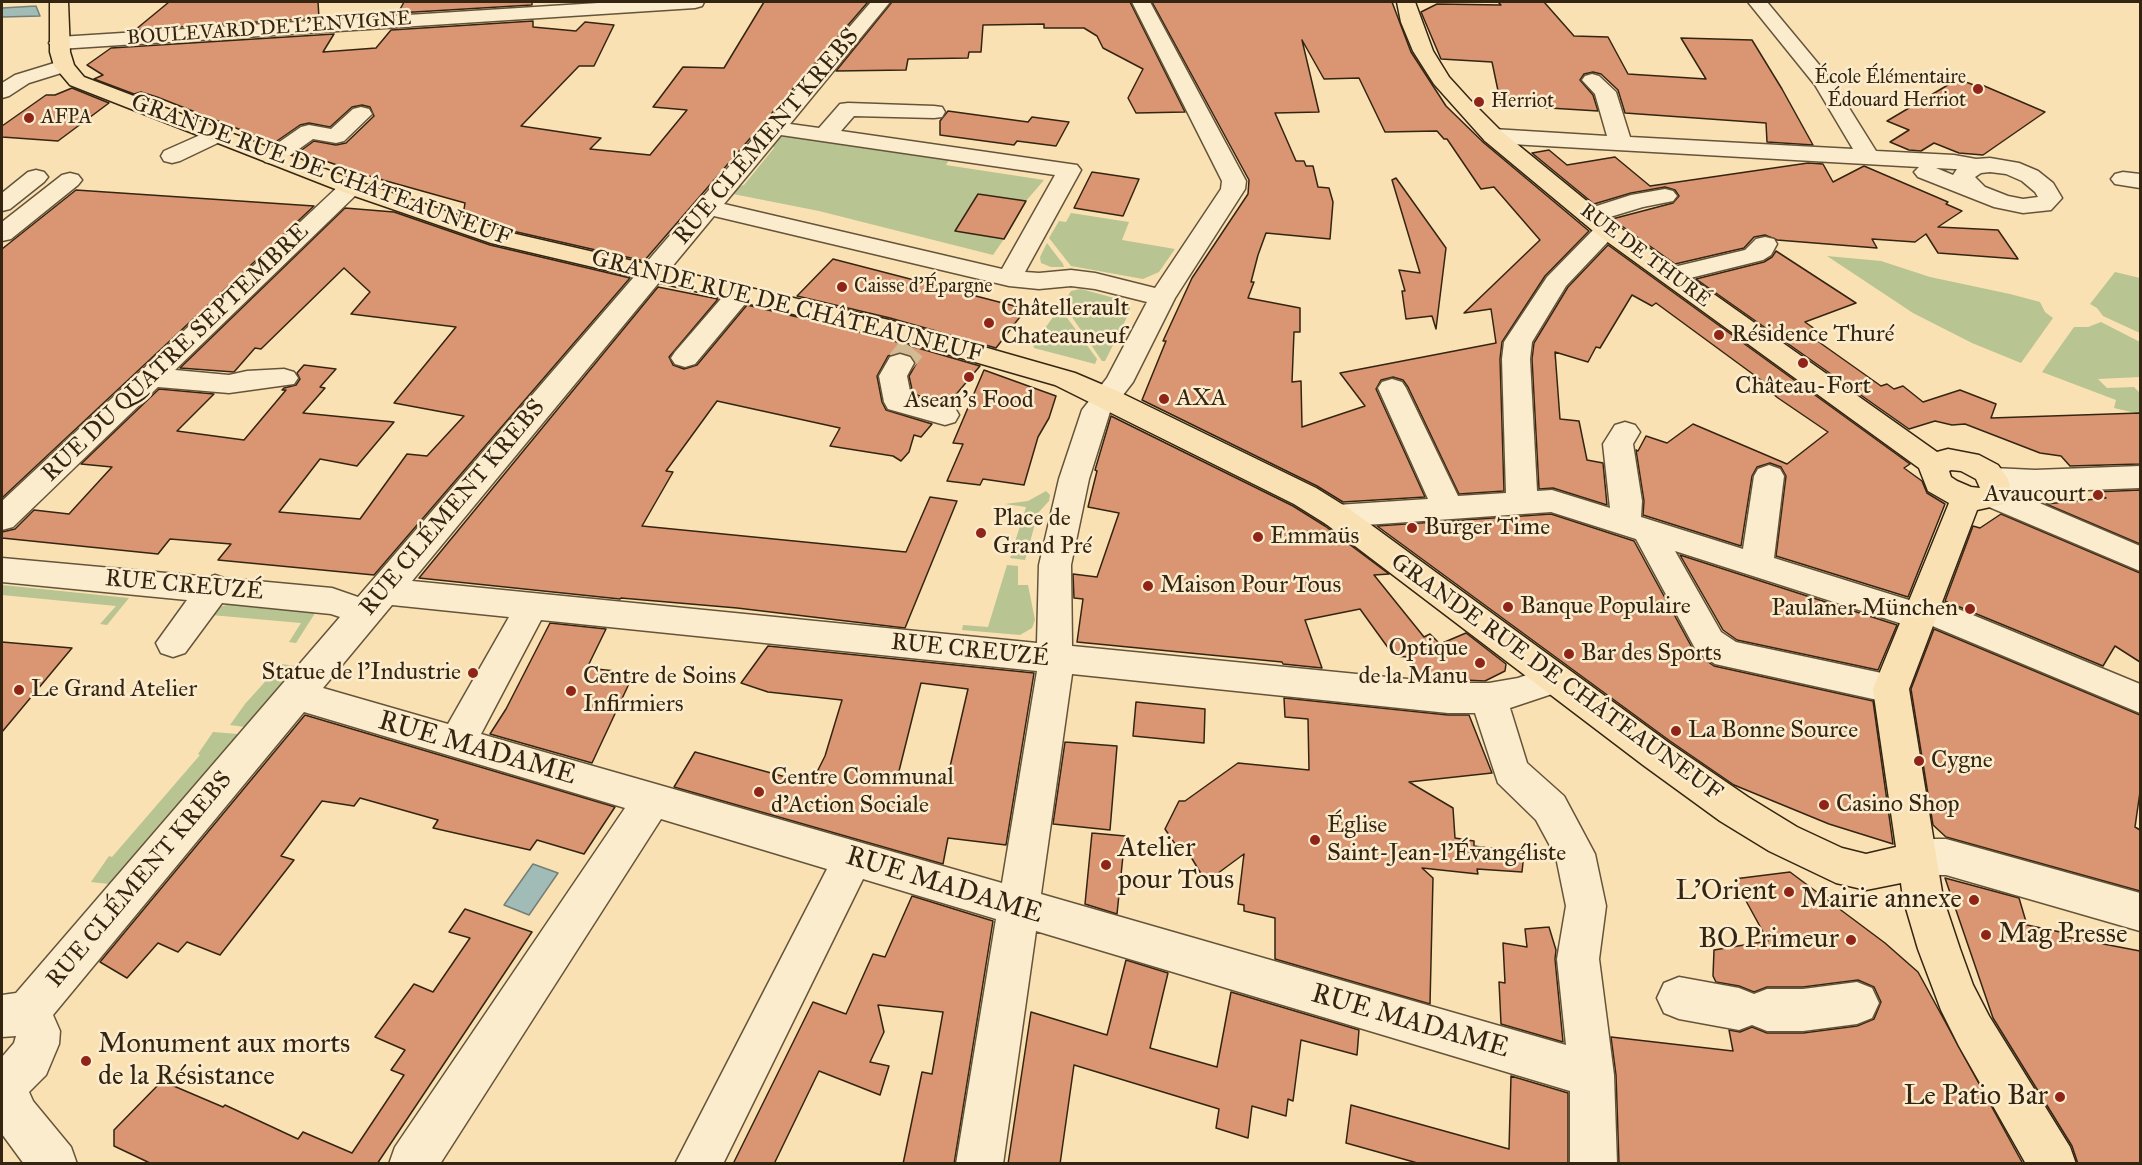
<!DOCTYPE html>
<meta charset="utf-8">
<style>
body{margin:0}
#map{position:relative;width:2142px;height:1165px;overflow:hidden;background:#f9e1b3;font-family:"IM FELL Great Primer",serif}
canvas{display:block}
.frame{position:absolute;inset:0;border:3px solid #342512;pointer-events:none}
</style>
<div id="map">
<canvas width="2142" height="1165"></canvas>
<div class="frame"></div>
</div>
<script>
const context = document.querySelector('canvas').getContext('2d');
context.lineJoin = 'round';
function fillPath(path, color) {
  context.fillStyle = color;
  context.fill(path, 'evenodd');
}
function poly(rows) {
  const path = new Path2D();
  for (const r of rows) {
    path.moveTo(r[0], r[1]);
    for (let i = 2; i < r.length; i += 2) path.lineTo(r[i], r[i + 1]);
  }
  return path;
}
function trace(path, color, width, dash) {
  context.strokeStyle = color;
  context.lineWidth = width;
  context.lineCap = dash ? 'butt' : 'round';
  context.setLineDash(dash || []);
  context.stroke(path);
}
function write(font, color, halo, rows, align = 'center') {
  context.font = font + ' "IM FELL Great Primer",serif';
  context.lineWidth = 5;
  context.setLineDash([]);
  context.textBaseline = 'middle';
  context.strokeStyle = halo;
  context.fillStyle = color;
  for (const [text, x, y, turn = 0] of rows) {
    context.save();
    context.translate(x, y);
    context.rotate((+turn || 0) * Math.PI / 180);
    context.textAlign = isNaN(turn) ? turn : align;
    if (halo) context.strokeText(text, 0, 0);
    context.fillText(text, 0, 0);
    context.restore();
  }
}
fillPath(poly([
 [780,135,949,160,946,165,1044,180,1026,201,956,231,1004,239,993,255,819,211,733,194,737,187,744,185,774,148,772,145],
 [1071,213,1129,222,1122,240,1175,249,1159,272,1143,279,1071,266,1049,238,1059,221,1066,222],
 [1047,243,1063,264,1064,267,1051,267,1041,263,1040,257],
 [1827,256,1881,261,1930,277,2010,294,2040,302,2045,312,2053,318,2021,363,1972,343,1913,313],
 [2115,272,2140,278,2140,333,2103,316,2097,308,2090,304],
 [1081,289,1118,299,1130,307,1130,311,1105,361,1102,361,1063,304,1071,291],
 [1060,308,1097,359,1095,364,1034,348,1033,344],
 [2101,322,2140,342,2140,377,2098,379,2107,388,2134,387,2140,393,2140,414,2114,408,2116,400,2042,372,2074,327,2088,327],
 [1046,491,1050,495,1049,501,1038,513,1025,560,1010,558,1026,507,1005,504,1028,501],
 [1007,565,1018,566,1018,585,1028,585,1035,620,1032,628,1020,635,962,630,963,625,988,627],
 [2,585,129,598,107,625,100,624,116,606,2,595],
 [232,603,317,610,296,643,289,642,301,623,211,615,220,607],
 [281,664,296,666,245,727,230,725,245,704],
 [213,732,238,734,109,884,91,882,109,856,112,857,200,755,198,754]
]), '#b8c491');
const water = poly([
 [36,6,40,16,2,17,2,8,36,6],
 [533,864,558,873,529,915,504,905,533,864]
]);
fillPath(water, '#a1bbb7');
trace(water, '#757f75', 1.5);
const building = poly([
 [169,2,318,2,319,18,135,30,169,2],
 [404,2,532,2,532,5,398,13,404,2],
 [764,2,868,2,644,261,508,230,463,215,465,203,372,177,299,152,314,141,336,145,346,143,374,116,370,107,362,105,352,107,330,127,309,123,300,125,274,143,157,97,141,92,134,94,94,79,103,75,87,65,111,48,334,34,323,52,376,48,391,30,533,21,533,27,576,31,585,22,614,25,594,66,579,66,521,126,601,138,590,149,650,155,687,110,653,107,683,67,724,68,764,2],
 [892,2,1130,2,1185,112,1136,113,1128,98,1143,69,1103,48,1097,36,1084,28,1044,28,1044,24,983,25,981,52,969,52,968,58,908,59,906,70,836,71,892,2],
 [1152,2,1392,2,1411,52,1446,106,1484,143,1589,231,1545,276,1502,342,1500,359,1504,491,1459,494,1408,387,1403,380,1393,377,1381,380,1376,389,1425,497,1343,502,1317,486,1142,400,1166,341,1163,341,1192,278,1248,194,1249,180,1152,2],
 [1302,40,1324,79,1359,78,1385,132,1437,131,1444,139,1447,139,1481,189,1494,187,1540,240,1464,313,1491,309,1496,343,1340,373,1365,406,1302,427,1301,381,1292,382,1294,332,1300,332,1300,308,1248,298,1254,282,1251,282,1258,255,1266,233,1330,239,1333,202,1329,188,1318,187,1313,166,1306,166,1304,161,1296,161,1275,113,1319,112,1302,40],
 [1498,2,1544,2,1574,36,1608,37,1628,74,1706,79,1681,38,1752,40,1782,89,1813,145,1767,142,1766,123,1625,113,1618,90,1601,74,1593,72,1584,74,1580,80,1593,95,1598,111,1501,105,1492,62,1441,59,1421,12,1437,4,1501,5,1498,2],
 [1958,79,1979,87,1982,85,2045,112,1983,155,1959,153,1934,143,1921,151,1909,150,1890,142,1909,130,1887,121,1958,79],
 [72,88,109,103,58,141,2,137,2,126,46,95,55,95,72,88],
 [948,111,1028,122,1032,117,1069,122,1056,146,1017,141,1014,145,940,135,940,121,948,111],
 [1549,150,1567,165,1615,157,1650,186,1808,163,1823,164,1833,182,1864,166,1948,202,1946,204,1962,211,1938,227,1998,230,2018,259,1938,253,1926,234,1915,242,1872,239,1877,248,1777,240,1765,235,1754,237,1744,248,1675,264,1612,219,1673,203,1679,196,1675,190,1665,187,1631,193,1594,204,1532,153,1549,150],
 [1092,172,1139,179,1123,216,1074,208,1092,172],
 [1396,178,1446,248,1436,329,1432,316,1406,319,1402,291,1405,291,1399,270,1420,273,1392,180,1396,178],
 [76,190,314,206,2,498,2,249,76,190],
 [978,194,1026,201,1004,239,955,231,978,194],
 [345,208,394,212,490,245,630,278,374,575,218,560,231,544,170,539,158,554,2,538,2,532,15,529,34,510,69,514,112,467,81,464,159,389,214,394,177,431,244,440,286,390,282,390,284,388,296,385,300,379,297,373,304,365,336,369,320,387,325,388,303,413,394,422,357,466,320,459,279,512,360,519,407,454,427,456,464,416,394,403,456,327,351,314,370,292,344,268,261,349,255,348,234,372,180,368,345,208],
 [1608,245,1910,464,1904,468,1922,481,1927,493,1945,504,1908,597,1776,556,1786,476,1781,467,1770,463,1757,467,1752,476,1741,546,1643,515,1644,501,1636,450,1638,451,1646,436,1667,443,1693,424,1787,464,1828,432,1778,398,1762,385,1765,383,1656,303,1652,306,1632,295,1600,348,1596,347,1588,362,1555,352,1560,419,1579,421,1587,460,1603,463,1607,505,1553,488,1539,489,1532,359,1534,343,1568,287,1608,245],
 [1776,251,1856,303,1805,322,1819,332,1809,335,1881,386,1887,384,1894,389,1903,386,1923,402,1960,390,1996,404,1991,418,2140,413,2140,464,2070,466,2061,456,2040,453,1965,424,1952,425,1935,421,1909,429,1696,279,1764,262,1772,257,1776,251],
 [833,259,1026,309,996,348,890,318,797,296,833,259],
 [658,287,718,299,669,357,673,365,684,369,697,365,747,305,873,335,980,366,948,404,913,394,909,376,916,364,912,356,899,352,888,356,877,376,882,402,886,410,932,424,921,437,914,435,909,452,901,461,893,456,830,446,840,428,717,401,666,471,673,472,642,526,906,552,930,497,957,501,905,628,737,608,621,598,620,599,419,578,658,287],
 [984,370,1056,396,1049,418,1038,437,1024,485,983,479,980,485,947,481,963,444,953,443,984,370],
 [1111,416,1293,506,1325,526,1389,574,1374,575,1424,637,1430,634,1440,644,1466,633,1506,664,1505,671,1485,681,1423,678,1408,657,1394,656,1360,609,1305,620,1322,668,1283,664,1282,662,1077,642,1083,599,1074,598,1073,574,1097,577,1119,513,1088,507,1097,471,1095,470,1111,416],
 [2140,490,2140,544,2046,504,2106,498,2094,492,2140,490],
 [1551,514,1634,541,1695,653,1714,666,1873,701,1893,844,1829,824,1734,785,1670,741,1377,526,1551,514],
 [2001,514,2140,573,2140,662,2115,646,2103,666,1945,601,1973,526,1980,528,2001,514],
 [1680,555,1897,625,1878,670,1737,640,1723,630,1680,555],
 [550,623,606,629,587,668,634,673,592,763,490,734,506,709,550,623],
 [1934,629,2140,715,2140,792,2135,827,2140,830,2140,891,1946,837,1933,825,1911,689,1934,629],
 [2,642,72,648,2,732,2,642],
 [768,646,1034,673,1006,845,948,838,943,864,674,787,695,752,811,784,825,756,842,700,768,692,741,683,768,646],
 [921,683,968,689,946,784,897,779,921,683],
 [1284,698,1448,715,1469,715,1492,773,1409,782,1453,808,1455,838,1474,841,1474,846,1524,853,1522,872,1477,869,1478,874,1422,868,1433,878,1430,1004,1275,959,1275,918,1244,911,1244,905,1238,904,1244,854,1206,882,1191,857,1177,847,1165,829,1179,801,1185,801,1238,763,1309,770,1308,719,1285,717,1284,698],
 [1136,702,1205,709,1204,743,1133,736,1136,702],
 [305,715,615,807,584,854,537,840,530,850,433,828,438,820,360,798,354,806,322,801,281,856,294,860,220,955,187,942,178,952,158,943,127,978,100,962,305,715],
 [1065,742,1117,746,1110,830,1053,824,1065,742],
 [1092,833,1125,836,1117,914,1085,904,1092,833],
 [1790,872,1885,943,1918,972,2023,1164,1619,1164,1616,1075,1611,1037,1733,1051,1729,1030,1740,1032,1752,1027,1767,1033,1803,1033,1857,1026,1874,1019,1881,1002,1874,987,1858,980,1803,987,1767,987,1754,992,1739,986,1716,982,1713,976,1714,950,1768,941,1734,879,1790,872],
 [1945,878,2019,898,2027,925,2065,933,2067,937,2140,951,2140,1164,2078,1164,2072,1146,1993,1018,1945,878],
 [912,896,993,921,954,1164,903,1164,922,1072,932,1074,943,1012,878,1005,884,1032,870,1062,889,1066,880,1095,819,1071,774,1164,733,1164,813,1002,846,1014,873,954,885,957,912,896],
 [465,909,532,932,377,1164,152,1164,114,1146,114,1130,162,1081,223,1107,225,1105,298,1139,303,1132,352,1153,404,1075,391,1070,405,1050,375,1037,414,984,433,992,470,938,449,932,465,909],
 [1549,927,1556,950,1555,959,1563,1042,1501,1024,1499,982,1505,983,1503,943,1527,947,1525,929,1549,927],
 [1126,960,1168,973,1150,1048,1217,1067,1231,992,1359,1030,1357,1055,1301,1040,1293,1101,1288,1099,1286,1116,1252,1106,1248,1138,1216,1128,1219,1109,1074,1065,1060,1164,1008,1164,1031,1012,1107,1035,1126,960],
 [1511,1076,1568,1093,1568,1164,1421,1164,1346,1143,1351,1105,1509,1149,1511,1076]
]);
fillPath(building, '#da9572');
trace(building, '#342512', 1.5);
trace(poly([
 [900,363,912,348]
]), '#d2bb93', 27, [27, 14]);
const minor = poly([
 [614,2,704,2,702,6,695,8,59,49,52,47,49,43,52,39,59,37,614,2],
 [871,2,890,2,790,124,819,128,840,104,848,103,934,106,942,107,945,112,942,117,934,118,854,116,841,131,1077,165,1081,170,1025,272,1039,273,1071,270,1095,273,1155,288,1221,189,1222,181,1132,2,1150,2,1246,181,1245,189,1175,298,1133,382,1110,412,1089,479,1071,565,1072,646,1448,683,1489,683,1518,678,1555,665,1567,669,1573,679,1567,689,1510,708,1527,763,1564,796,1595,854,1606,906,1599,959,1614,1075,1617,1164,1570,1164,1570,1091,1036,931,1003,1164,956,1164,996,919,863,879,723,1164,675,1164,827,869,661,819,440,1164,389,1164,395,1147,625,808,304,712,53,1015,60,1031,59,1044,46,1075,29,1092,33,1101,71,1147,77,1164,24,1164,2,1134,2,1057,14,1043,16,1036,2,1037,2,995,16,993,340,617,331,614,222,603,185,653,173,657,161,653,156,643,187,600,2,582,2,558,210,577,215,575,224,578,332,588,358,597,871,2],
 [781,135,1055,175,1002,269,724,204,781,135],
 [714,216,1009,286,1039,289,1071,286,1095,289,1147,302,1107,378,1082,410,1059,479,1039,565,1037,643,412,581,714,216],
 [392,605,509,617,448,724,323,688,392,605],
 [541,620,1037,671,1002,883,481,734,541,620],
 [1072,674,1448,713,1475,713,1498,783,1536,820,1556,857,1566,906,1557,959,1566,1045,1041,894,1072,674],
 [1748,2,1767,2,1831,79,1876,151,1954,155,1976,159,1990,158,2019,163,2038,171,2053,183,2062,198,2051,210,2023,213,1994,207,1918,177,1914,172,1919,167,1493,143,1485,141,1482,136,1485,131,1493,129,1607,136,1595,94,1582,80,1585,76,1592,74,1599,76,1616,92,1630,137,1853,149,1815,85,1748,2],
 [1936,168,1954,169,1957,169,1953,175,1936,168],
 [1990,172,2006,174,2022,181,2035,192,2038,197,2023,199,2008,196,1985,187,1975,177,1981,173,1990,172],
 [64,60,71,62,74,66,71,70,29,83,9,96,2,98,2,83,15,75,64,60],
 [361,107,369,109,372,114,344,141,336,143,313,139,281,162,273,164,265,162,262,157,265,152,301,127,309,125,331,129,353,109,361,107],
 [216,128,224,130,227,135,224,140,180,161,172,163,164,161,161,156,164,151,216,128],
 [36,170,44,172,48,177,44,182,10,209,2,211,2,193,28,172,36,170],
 [2123,172,2140,174,2140,188,2115,184,2111,179,2115,174,2123,172],
 [70,173,78,175,82,180,78,185,11,239,2,241,2,222,62,175,70,173],
 [351,180,359,182,363,187,359,192,175,370,229,375,247,371,284,369,294,372,298,378,294,384,229,393,158,387,13,527,2,530,2,501,343,182,351,180],
 [1665,189,1673,191,1677,196,1673,201,1643,207,1590,223,1581,221,1578,216,1581,211,1631,195,1665,189],
 [1607,223,1616,225,1619,230,1566,286,1532,342,1530,359,1537,491,1552,490,1610,508,1603,444,1615,425,1625,422,1635,425,1640,432,1633,444,1642,501,1641,517,1743,549,1754,476,1758,469,1769,465,1780,469,1784,476,1774,558,1909,600,1922,595,1934,599,2140,684,2140,713,1930,625,1918,629,1675,551,1721,632,1736,642,1891,675,1904,679,1909,689,1904,699,1891,703,1715,664,1697,652,1636,539,1551,512,1337,527,1326,524,1321,516,1326,508,1337,505,1428,499,1378,388,1382,382,1392,379,1402,382,1406,388,1458,496,1506,493,1502,359,1504,342,1547,277,1598,225,1607,223],
 [1765,237,1774,239,1777,244,1771,255,1763,260,1670,283,1661,280,1657,275,1661,270,1745,250,1756,239,1765,237],
 [741,284,750,286,754,292,750,298,695,364,685,367,675,364,671,358,675,352,732,286,741,284],
 [900,354,910,357,914,363,907,376,911,396,955,408,959,415,955,422,945,425,888,409,884,402,879,376,890,357,900,354],
 [2140,466,2140,488,2035,492,2009,490,2140,546,2140,571,1982,504,1978,496,1985,487,1978,479,1982,471,1993,468,2035,470,2140,466],
 [1916,839,1946,839,2140,893,2140,931,1946,875,1916,875,1902,870,1896,857,1902,844,1916,839],
 [1679,977,1739,988,1754,994,1767,989,1803,989,1857,982,1872,988,1879,1003,1872,1018,1857,1024,1803,1031,1767,1031,1752,1025,1739,1030,1679,1019,1664,1013,1657,998,1664,983,1679,977]
]);
const major = poly([
 [50,2,68,2,70,52,74,65,84,77,359,182,507,232,889,320,1075,373,1115,390,1316,488,1348,508,1669,743,1748,797,1797,827,1842,848,1866,854,1896,847,1873,689,1949,503,1928,491,1919,468,1598,235,1485,141,1434,84,1413,51,1401,22,1397,2,1415,2,1433,51,1449,77,1469,99,1501,131,1616,225,1937,452,1948,449,1979,455,1998,465,2008,479,2011,491,2004,504,1977,510,1909,689,1943,898,1960,949,1973,985,1989,1016,2070,1147,2076,1164,2026,1164,1959,1046,1941,1010,1918,949,1903,898,1901,883,1866,890,1836,883,1769,851,1720,821,1643,765,1326,524,1294,504,1055,385,874,333,491,243,343,192,70,85,54,66,50,52,50,2],
 [1951,470,1961,471,1976,479,1980,488,1971,487,1957,481,1951,477,1949,471,1951,470]
]);
trace(minor, '#65543a', 3);
trace(major, '#342512', 3);
fillPath(minor, '#fbecce');
fillPath(major, '#f9e1b3');
for (const [x, y, r, color] of [
 [1978,89,6,"#8f2418"],
 [1479,102,6,"#8f2418"],
 [29,118,6,"#8f2418"],
 [842,287,6,"#8f2418"],
 [989,323,6,"#8f2418"],
 [1719,335,6,"#8f2418"],
 [1803,363,6,"#8f2418"],
 [969,377,6,"#8f2418"],
 [1164,399,6,"#8f2418"],
 [2098,495,6,"#8f2418"],
 [1412,528,6,"#8f2418"],
 [981,533,6,"#8f2418"],
 [1258,537,6,"#8f2418"],
 [1148,586,6,"#8f2418"],
 [1508,607,6,"#8f2418"],
 [1970,609,6,"#8f2418"],
 [1569,654,6,"#8f2418"],
 [1480,663,6,"#8f2418"],
 [473,673,6,"#8f2418"],
 [19,690,6,"#8f2418"],
 [571,691,6,"#8f2418"],
 [1676,731,6,"#8f2418"],
 [1919,761,6,"#8f2418"],
 [759,792,6,"#8f2418"],
 [1824,805,6,"#8f2418"],
 [1315,840,6,"#8f2418"],
 [1106,865,6,"#8f2418"],
 [1789,892,6,"#8f2418"],
 [1974,900,6,"#8f2418"],
 [1986,935,6,"#8f2418"],
 [1851,940,6,"#8f2418"],
 [86,1061,6,"#8f2418"],
 [2060,1097,6,"#8f2418"]
]) {
  const dot = new Path2D();
  dot.arc(x, y, r, 0, 2 * Math.PI);
  context.fillStyle = color;
  context.fill(dot);
  trace(dot, '#fbecce', 2);
}
write('20px', '#342512', '#fbecce', [
 ["BOULEVARD DE L'ENVIGNE",269,29,-4],
 ["RUE DE THURÉ",1645,256,37]
]);
write('20px', '#342512', '#fbecce', [
 ["École Élémentaire",1966,78,"right"],
 ["Édouard Herriot",1966,101,"right"],
 ["Herriot",1491,102],
 ["AFPA",41,118],
 ["Caisse d'Épargne",854,287]
], 'left');
write('24px', '#342512', '#fbecce', [
 ["RUE CLÉMENT KREBS",767,137,-50],
 ["GRANDE RUE DE CHÂTEAUNEUF",321,171,20],
 ["GRANDE RUE DE CHÂTEAUNEUF",787,307,14],
 ["RUE DU QUATRE SEPTEMBRE",176,353,-44],
 ["RUE CLÉMENT KREBS",453,508,-50],
 ["RUE CREUZÉ",184,586,5],
 ["RUE CREUZÉ",970,651,6],
 ["GRANDE RUE DE CHÂTEAUNEUF",1556,678,36],
 ["RUE CLÉMENT KREBS",140,880,-50]
]);
write('24px', '#342512', '#fbecce', [
 ["Châtellerault",1001,309],
 ["Chateauneuf",1001,337],
 ["Résidence Thuré",1731,335],
 ["Château-Fort",1803,387,"center"],
 ["AXA",1176,399],
 ["Asean's Food",969,401,"center"],
 ["Avaucourt",2086,495,"right"],
 ["Place de",993,519],
 ["Grand Pré",993,547],
 ["Burger Time",1424,528],
 ["Emmaüs",1270,537],
 ["Maison Pour Tous",1160,586],
 ["Banque Populaire",1520,607],
 ["Paulaner München",1958,609,"right"],
 ["Optique",1468,649,"right"],
 ["de la Manu",1468,677,"right"],
 ["Bar des Sports",1581,654],
 ["Statue de l'Industrie",461,673,"right"],
 ["Centre de Soins",583,677],
 ["Infirmiers",583,705],
 ["Le Grand Atelier",31,690],
 ["La Bonne Source",1688,731],
 ["Cygne",1931,761],
 ["Centre Communal",771,778],
 ["d'Action Sociale",771,806],
 ["Casino Shop",1836,805],
 ["Église",1327,826],
 ["Saint-Jean-l'Évangéliste",1327,854]
], 'left');
write('28px', '#342512', '#fbecce', [
 ["RUE MADAME",477,749,16],
 ["RUE MADAME",944,886,17],
 ["RUE MADAME",1410,1022,16]
]);
write('28px', '#342512', '#fbecce', [
 ["Atelier",1118,849,"left"],
 ["pour Tous",1118,881,"left"],
 ["L'Orient",1777,892],
 ["Mairie annexe",1962,900],
 ["Mag Presse",1998,935,"left"],
 ["BO Primeur",1839,940],
 ["Monument aux morts",98,1045,"left"],
 ["de la Résistance",98,1077,"left"],
 ["Le Patio Bar",2048,1097]
], 'right');
</script>
